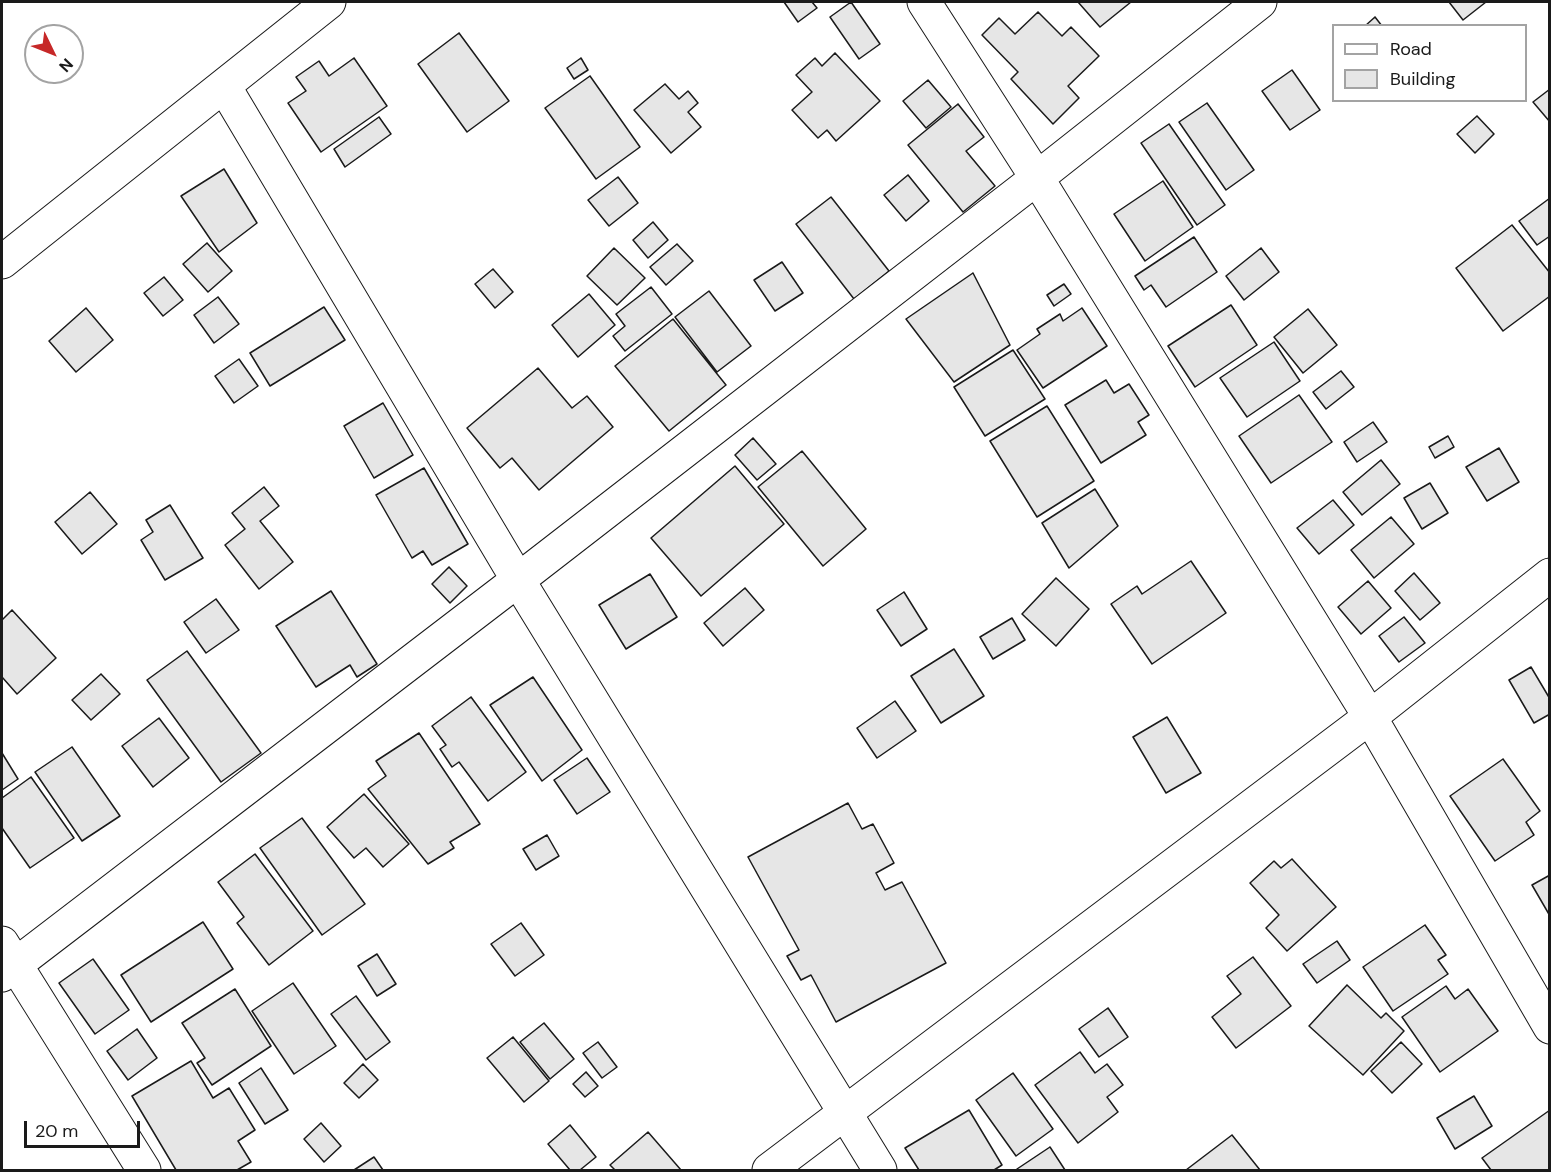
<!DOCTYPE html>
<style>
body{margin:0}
#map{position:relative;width:1551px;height:1172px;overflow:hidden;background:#fff;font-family:"DM Sans",sans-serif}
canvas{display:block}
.frame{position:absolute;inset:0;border:3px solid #1a1a1a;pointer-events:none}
.legend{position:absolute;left:1332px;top:24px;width:195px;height:78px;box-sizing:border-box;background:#fff;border:2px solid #a3a3a3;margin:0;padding:8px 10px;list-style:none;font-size:18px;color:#1a1a1a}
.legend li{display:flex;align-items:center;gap:12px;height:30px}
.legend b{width:30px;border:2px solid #a3a3a3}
.north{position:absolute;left:24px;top:24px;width:60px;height:60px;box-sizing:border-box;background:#fff;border:2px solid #a3a3a3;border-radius:50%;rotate:133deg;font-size:16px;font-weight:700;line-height:24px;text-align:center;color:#1a1a1a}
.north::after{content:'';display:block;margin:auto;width:21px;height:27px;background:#c62828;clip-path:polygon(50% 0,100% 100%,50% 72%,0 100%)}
.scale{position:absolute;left:24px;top:1121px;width:116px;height:27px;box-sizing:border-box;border:3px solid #1a1a1a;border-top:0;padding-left:8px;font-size:18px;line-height:21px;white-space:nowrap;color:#1a1a1a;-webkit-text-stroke:4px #fff;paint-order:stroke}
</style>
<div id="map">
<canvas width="1551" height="1172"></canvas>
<div class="frame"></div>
<ul class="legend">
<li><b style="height:8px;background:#fff"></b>Road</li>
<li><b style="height:16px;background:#e6e6e6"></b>Building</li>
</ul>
<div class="north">N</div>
<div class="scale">20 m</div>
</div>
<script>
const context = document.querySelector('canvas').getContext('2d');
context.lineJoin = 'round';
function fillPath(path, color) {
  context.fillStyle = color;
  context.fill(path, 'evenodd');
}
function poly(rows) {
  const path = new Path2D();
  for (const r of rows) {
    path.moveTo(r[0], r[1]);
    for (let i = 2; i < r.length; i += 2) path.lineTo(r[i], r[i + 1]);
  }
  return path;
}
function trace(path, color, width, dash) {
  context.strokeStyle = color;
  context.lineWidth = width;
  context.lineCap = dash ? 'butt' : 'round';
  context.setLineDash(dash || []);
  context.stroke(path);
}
const building = poly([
 [784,2,812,2,817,8,798,22,784,2],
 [851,2,880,44,859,59,830,17,851,2],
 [1078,2,1131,2,1100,27,1078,2],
 [1449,2,1486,2,1463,20,1449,2],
 [1038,12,1062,36,1071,27,1099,56,1068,86,1079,98,1053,124,1011,79,1018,72,982,35,999,18,1015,34,1038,12],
 [1375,17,1382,26,1365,26,1375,17],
 [459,33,509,101,467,132,418,64,459,33],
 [835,53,880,101,836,141,827,130,818,138,792,110,812,92,796,75,815,58,822,66,835,53],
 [354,58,387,106,321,152,288,103,306,91,296,77,319,61,329,76,354,58],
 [581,58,588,70,574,79,567,68,581,58],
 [1292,70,1320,110,1290,130,1262,91,1292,70],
 [590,76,640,147,596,179,545,108,590,76],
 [928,80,951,107,926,128,903,101,928,80],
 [665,84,679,99,688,91,698,103,688,112,701,127,671,153,634,110,665,84],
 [1550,89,1550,122,1533,102,1550,89],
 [1207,103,1254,170,1226,190,1179,122,1207,103],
 [958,104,984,137,966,151,995,186,963,212,908,145,958,104],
 [1477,116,1494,134,1475,153,1457,134,1477,116],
 [379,117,391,134,345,167,334,149,379,117],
 [1169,124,1225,205,1197,225,1141,143,1169,124],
 [224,169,257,223,219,252,181,196,224,169],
 [908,175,929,201,906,221,884,195,908,175],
 [618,177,638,203,609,226,588,200,618,177],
 [1163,181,1193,227,1145,261,1114,214,1163,181],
 [831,197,889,271,854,299,796,224,831,197],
 [1550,198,1550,236,1537,245,1519,221,1550,198],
 [653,222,668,240,648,258,633,240,653,222],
 [1512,225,1550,273,1550,296,1503,331,1456,268,1512,225],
 [1194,237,1217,272,1166,307,1151,285,1144,290,1135,276,1194,237],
 [207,243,232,271,208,292,183,264,207,243],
 [677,244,693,261,666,285,650,267,677,244],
 [614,248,645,278,617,305,587,276,614,248],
 [1261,248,1279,272,1244,300,1226,276,1261,248],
 [782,262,803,293,775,311,754,280,782,262],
 [493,269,513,292,495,308,475,284,493,269],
 [973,273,1010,345,954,382,906,319,973,273],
 [164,277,183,300,163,316,144,293,164,277],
 [1064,284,1071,294,1054,306,1047,295,1064,284],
 [651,287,672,314,625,351,613,336,625,326,616,314,651,287],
 [709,291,751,346,717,372,675,317,709,291],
 [589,294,615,325,578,357,552,325,589,294],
 [218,297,239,324,214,343,194,315,218,297],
 [1231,305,1257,345,1195,387,1168,346,1231,305],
 [324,307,345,340,270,386,250,353,324,307],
 [86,308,113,340,76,372,49,341,86,308],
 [1082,308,1107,346,1043,388,1017,350,1040,334,1037,329,1060,314,1063,321,1082,308],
 [1308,309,1337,345,1303,373,1274,337,1308,309],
 [673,319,726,385,669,431,615,366,673,319],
 [1274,342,1300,381,1247,417,1220,378,1274,342],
 [1013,350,1045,399,985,436,954,387,1013,350],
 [239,359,258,386,234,403,215,376,239,359],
 [538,368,572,408,587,396,613,427,539,490,512,458,500,468,467,428,538,368],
 [1341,371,1354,387,1326,409,1313,392,1341,371],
 [1106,380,1114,393,1129,384,1149,415,1138,422,1146,435,1101,463,1065,405,1106,380],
 [1299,395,1332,442,1271,483,1239,436,1299,395],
 [383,403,413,455,374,478,344,426,383,403],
 [1047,406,1094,481,1037,517,990,441,1047,406],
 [1373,422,1387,442,1357,462,1344,442,1373,422],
 [1448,436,1454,447,1435,458,1429,447,1448,436],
 [753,438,776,464,757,480,735,455,753,438],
 [1499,448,1519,482,1487,501,1466,467,1499,448],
 [802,451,866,529,823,566,758,487,802,451],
 [1381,460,1400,484,1362,515,1343,492,1381,460],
 [735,466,784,524,701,596,651,538,735,466],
 [424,468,468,544,432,565,423,551,412,558,376,495,424,468],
 [1430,483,1448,513,1422,529,1404,498,1430,483],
 [264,487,279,506,260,521,293,562,259,589,225,545,245,529,232,513,264,487],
 [1095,489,1118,526,1069,568,1042,523,1095,489],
 [90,492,117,524,82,554,55,522,90,492],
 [1333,500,1354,525,1319,554,1297,528,1333,500],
 [170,505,203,558,165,580,141,540,153,532,146,520,170,505],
 [1391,517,1414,544,1374,578,1351,550,1391,517],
 [1191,561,1226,613,1152,664,1111,604,1137,586,1142,594,1191,561],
 [449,567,467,586,450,603,432,584,449,567],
 [1414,573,1440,603,1420,620,1395,591,1414,573],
 [650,574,677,617,626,649,599,605,650,574],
 [1056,578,1089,609,1056,646,1022,614,1056,578],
 [1368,581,1391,608,1361,634,1338,607,1368,581],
 [745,588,764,610,723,646,704,623,745,588],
 [331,591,377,664,357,677,350,665,316,687,276,626,331,591],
 [904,592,927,629,901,646,877,610,904,592],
 [216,599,239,630,206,653,184,622,216,599],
 [12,610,56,658,17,694,2,677,2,620,12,610],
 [1404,617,1425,643,1399,662,1379,636,1404,617],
 [1012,618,1025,640,993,659,980,637,1012,618],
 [954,649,984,696,941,723,911,676,954,649],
 [187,651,261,753,221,782,147,680,187,651],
 [1531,667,1550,699,1550,714,1534,723,1509,680,1531,667],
 [101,674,120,694,91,720,72,700,101,674],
 [533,677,582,750,542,781,490,705,533,677],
 [471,697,526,772,488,801,459,762,452,767,440,749,446,745,432,726,471,697],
 [895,701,916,731,877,758,857,728,895,701],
 [1167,717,1201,773,1166,793,1133,737,1167,717],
 [159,718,189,758,153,787,122,746,159,718],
 [419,733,480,824,450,842,454,848,428,864,368,789,386,776,376,761,419,733],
 [72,747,120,816,82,841,35,772,72,747],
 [2,753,18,779,2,790,2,753],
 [587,758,610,792,577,814,554,780,587,758],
 [1503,759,1540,811,1526,822,1534,835,1495,861,1450,796,1503,759],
 [31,777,74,838,30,868,2,828,2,798,31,777],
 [364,794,409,844,383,867,366,848,354,858,327,827,364,794],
 [848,803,862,829,873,824,894,863,876,873,885,890,902,882,946,963,836,1022,811,975,801,980,787,956,799,950,748,857,848,803],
 [302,818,365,904,322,935,260,848,302,818],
 [547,835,559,856,536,870,523,849,547,835],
 [255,854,313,931,269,965,237,923,244,917,218,882,255,854],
 [1292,859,1336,907,1287,951,1266,928,1279,915,1250,883,1274,861,1281,868,1292,859],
 [1550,875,1550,916,1532,885,1550,875],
 [203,922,233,969,151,1022,121,975,203,922],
 [521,923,544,955,515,976,491,944,521,923],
 [1425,925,1446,955,1438,960,1448,974,1393,1011,1363,967,1425,925],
 [1337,941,1350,960,1317,983,1303,964,1337,941],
 [377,954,396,984,377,996,358,966,377,954],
 [1253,957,1291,1006,1236,1048,1212,1017,1241,994,1227,976,1253,957],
 [93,959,129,1010,95,1034,59,983,93,959],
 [293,983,336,1046,294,1074,252,1011,293,983],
 [1347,985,1381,1018,1386,1013,1404,1031,1363,1075,1309,1026,1347,985],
 [1446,986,1455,999,1468,989,1498,1031,1440,1072,1402,1017,1446,986],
 [235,989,271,1046,212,1085,197,1063,205,1058,182,1023,235,989],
 [356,996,390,1042,366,1060,331,1014,356,996],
 [1108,1008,1128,1037,1099,1057,1079,1029,1108,1008],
 [544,1023,574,1059,550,1079,520,1042,544,1023],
 [137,1029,157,1058,128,1080,107,1051,137,1029],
 [513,1037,549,1081,524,1102,487,1058,513,1037],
 [598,1042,617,1067,602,1078,583,1053,598,1042],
 [1401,1042,1422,1064,1392,1093,1371,1071,1401,1042],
 [1080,1052,1095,1073,1107,1064,1123,1085,1107,1097,1118,1112,1078,1143,1035,1085,1080,1052],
 [191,1061,213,1098,229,1088,255,1130,238,1141,251,1162,237,1170,176,1170,132,1096,191,1061],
 [363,1064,378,1080,359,1098,344,1083,363,1064],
 [261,1068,288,1110,265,1124,239,1083,261,1068],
 [586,1072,598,1086,585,1097,573,1084,586,1072],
 [1013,1073,1053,1129,1016,1156,976,1100,1013,1073],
 [1474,1096,1492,1126,1455,1149,1437,1118,1474,1096],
 [969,1110,1002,1165,994,1170,919,1170,905,1148,969,1110],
 [1550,1110,1550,1170,1491,1170,1482,1158,1550,1110],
 [321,1123,341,1146,324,1162,304,1139,321,1123],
 [570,1125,596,1157,580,1170,570,1170,548,1144,570,1125],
 [648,1132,681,1170,615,1170,610,1165,648,1132],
 [1232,1135,1260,1170,1186,1170,1232,1135],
 [1050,1147,1065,1170,1018,1170,1017,1169,1050,1147],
 [374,1157,383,1170,354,1170,374,1157]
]);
fillPath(building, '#e6e6e6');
trace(building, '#1a1a1a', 1.5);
const minor = poly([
 [924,2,1037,178,1370,717,1550,1027],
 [224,86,518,580,880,1170],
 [2,262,329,2],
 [2,943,144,1170],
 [2,975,518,580,1037,178,1260,2],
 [769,1170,1370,717,1550,575]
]);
trace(minor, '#1a1a1a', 35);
trace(minor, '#fff', 33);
</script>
